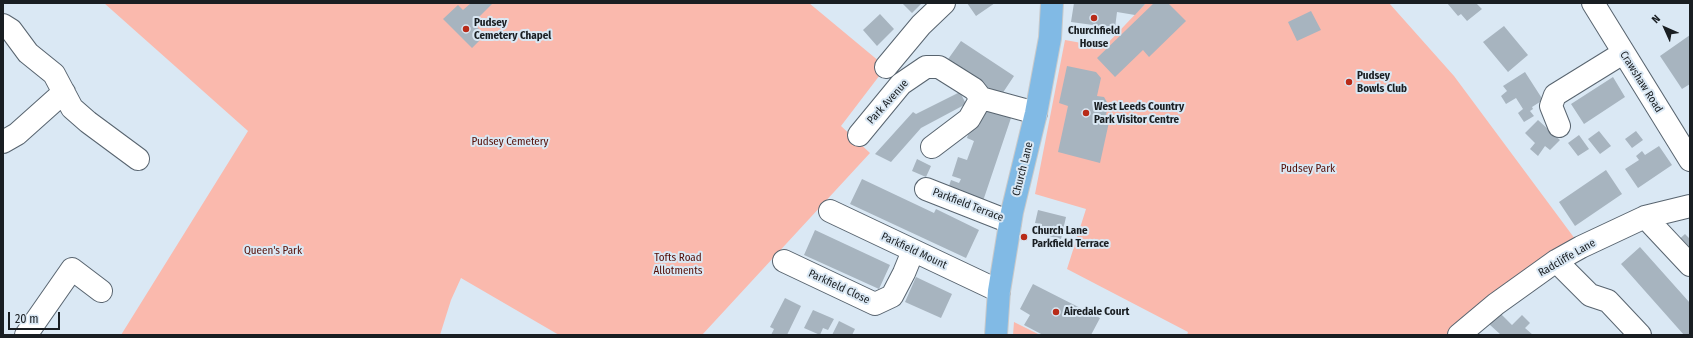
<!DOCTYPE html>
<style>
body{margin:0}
#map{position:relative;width:1693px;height:338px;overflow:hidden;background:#dae8f4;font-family:"Fira Sans Condensed",sans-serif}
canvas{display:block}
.frame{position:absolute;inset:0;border:4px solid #191e22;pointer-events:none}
.north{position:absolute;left:1645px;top:8px;width:40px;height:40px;-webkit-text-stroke:3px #dae8f4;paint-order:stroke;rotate:315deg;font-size:11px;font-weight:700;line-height:16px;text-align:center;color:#191e22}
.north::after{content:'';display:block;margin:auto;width:14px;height:18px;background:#191e22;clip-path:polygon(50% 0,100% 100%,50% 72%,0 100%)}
.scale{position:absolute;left:8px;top:312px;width:52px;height:18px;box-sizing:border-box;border:2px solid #191e22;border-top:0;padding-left:5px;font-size:12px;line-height:14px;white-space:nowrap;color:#191e22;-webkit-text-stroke:3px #dae8f4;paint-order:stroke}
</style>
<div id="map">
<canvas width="1693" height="338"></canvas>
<div class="frame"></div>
<div class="north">N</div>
<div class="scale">20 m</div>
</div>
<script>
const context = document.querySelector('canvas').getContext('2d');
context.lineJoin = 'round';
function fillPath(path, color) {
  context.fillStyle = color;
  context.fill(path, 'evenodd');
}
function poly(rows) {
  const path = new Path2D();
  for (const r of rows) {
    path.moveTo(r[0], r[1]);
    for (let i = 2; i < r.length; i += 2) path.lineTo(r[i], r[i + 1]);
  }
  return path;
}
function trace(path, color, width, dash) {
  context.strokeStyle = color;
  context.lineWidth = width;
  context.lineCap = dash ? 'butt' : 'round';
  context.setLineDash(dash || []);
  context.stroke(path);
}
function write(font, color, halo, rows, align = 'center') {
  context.font = font + ' "Fira Sans Condensed",sans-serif';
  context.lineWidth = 4;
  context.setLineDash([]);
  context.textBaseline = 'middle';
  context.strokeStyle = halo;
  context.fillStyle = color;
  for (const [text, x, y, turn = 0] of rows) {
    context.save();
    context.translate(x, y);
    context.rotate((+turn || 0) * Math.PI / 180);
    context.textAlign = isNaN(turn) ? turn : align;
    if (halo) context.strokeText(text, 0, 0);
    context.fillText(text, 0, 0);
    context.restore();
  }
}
fillPath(poly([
 [104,3,809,3,886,67,841,126,870,153,702,335,559,335,461,278,451,300,440,335,121,335,248,131],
 [1146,3,1389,3,1454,76,1581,247,1459,335,1187,335,1188,332,1067,269,1086,209,1035,194,1065,40,1104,47],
 [1014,322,1040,335,1013,335]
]), '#fab9ad');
fillPath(poly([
 [471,3,493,3,473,23,485,35,472,48,443,19,458,5,463,10],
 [902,3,922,3,912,13],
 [967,3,995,3,976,16],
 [1074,3,1146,3,1135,15,1117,12,1115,28,1071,22],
 [1154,3,1168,3,1186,21,1149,57,1143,50,1115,77,1097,58],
 [1447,3,1476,3,1482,9,1467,21,1461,14,1458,16],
 [1311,11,1321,30,1297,41,1288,22],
 [880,14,894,29,877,46,863,30],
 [1504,26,1528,55,1508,72,1483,42],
 [1690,35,1690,84,1682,89,1660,56],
 [961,41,1014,76,1000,97,946,62],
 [1067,66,1096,72,1101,78,1097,96,1104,97,1108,104,1105,121,1109,122,1100,163,1058,152,1068,106,1059,103],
 [1525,72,1543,100,1532,107,1533,109,1530,111,1534,116,1524,122,1518,113,1523,109,1516,98,1506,104,1501,96,1507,91,1503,86],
 [1613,77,1625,97,1584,124,1571,104],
 [960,92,966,104,921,128,891,162,875,154,913,112,916,114],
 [985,107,1012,115,982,204,955,195,957,189,949,186,951,180,959,183,961,179,952,176,958,157,967,160,974,141,967,138,971,124,979,126],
 [1538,120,1560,140,1550,150,1545,146,1538,156,1530,149,1535,143,1525,133],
 [1599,131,1611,146,1600,154,1588,139],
 [1636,131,1643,140,1632,148,1625,139],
 [1579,135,1589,149,1578,156,1568,143],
 [1659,146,1672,165,1638,188,1625,169,1639,160,1636,156,1642,151,1645,155],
 [917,159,931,166,926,177,912,171],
 [1606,170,1622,194,1575,226,1559,202],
 [862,179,934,213,936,209,979,230,966,258,850,204],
 [1038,210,1066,217,1061,239,1040,234,1042,224,1035,223],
 [815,230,890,265,879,289,804,255],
 [1685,234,1690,239,1690,262,1674,244],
 [1640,247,1690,303,1690,335,1684,335,1621,264],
 [916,277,952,294,941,318,905,302],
 [1033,284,1100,318,1091,335,1043,335,1024,325,1030,315,1020,309],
 [785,298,801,306,787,335,771,335,774,329,770,327],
 [813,310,834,319,828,330,823,328,820,335,804,328],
 [1500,313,1512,325,1522,315,1530,323,1525,328,1533,335,1501,335,1489,324],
 [839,321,855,329,852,335,832,335]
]), '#a7b4bf');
const minor = poly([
 [1593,3,1690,160],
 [3,25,11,30,28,53,54,74,72,108,88,122,138,159],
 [886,67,921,25,944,3],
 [981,98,1036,113],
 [1559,126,1551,106,1555,95,1623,53],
 [859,135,901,84,926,67,939,67,974,89,981,98],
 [3,142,17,134,64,92],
 [932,147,969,119,981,98],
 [926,189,1010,222],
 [830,211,999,291],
 [1645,217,1690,265],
 [784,261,875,304,892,296,904,273,913,251],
 [1556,261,1590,295,1608,301,1640,335],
 [26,335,72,269,101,291],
 [1459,335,1496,304,1556,261,1581,247,1645,217,1690,206]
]);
const major = poly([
 [996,335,999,291,1012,212,1036,113,1050,38,1052,3]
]);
trace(minor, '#58646f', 24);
trace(major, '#c8c9ca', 24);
trace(minor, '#fff', 22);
trace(major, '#81bae5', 22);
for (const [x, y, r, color] of [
 [1094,18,4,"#b82b18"],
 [466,29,4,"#b82b18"],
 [1349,82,4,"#b82b18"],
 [1086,113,4,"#b82b18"],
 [1024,237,4,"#b82b18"],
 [1056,312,4,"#b82b18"]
]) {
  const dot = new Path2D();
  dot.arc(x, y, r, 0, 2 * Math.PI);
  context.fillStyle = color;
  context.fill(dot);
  trace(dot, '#dae8f4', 1.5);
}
write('bold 11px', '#191e22', '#dae8f4', [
 ["Pudsey",474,23],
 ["Cemetery Chapel",474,36],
 ["Churchfield",1094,31,"center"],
 ["House",1094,44,"center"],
 ["Pudsey",1357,76],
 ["Bowls Club",1357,89],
 ["West Leeds Country",1094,107],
 ["Park Visitor Centre",1094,120],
 ["Church Lane",1032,231],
 ["Parkfield Terrace",1032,244],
 ["Airedale Court",1064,312]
], 'left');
write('11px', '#191e22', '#dae8f4', [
 ["Crawshaw Road",1641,82,58],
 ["Park Avenue",888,102,-48],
 ["Church Lane",1023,169,-76],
 ["Parkfield Terrace",968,205,21],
 ["Parkfield Mount",914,251,25],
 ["Radcliffe Lane",1567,258,-30],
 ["Parkfield Close",839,287,25]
]);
write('11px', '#530d05', '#dae8f4', [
 ["Pudsey Cemetery",510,142],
 ["Pudsey Park",1308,169],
 ["Queen's Park",273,251],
 ["Tofts Road",678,258],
 ["Allotments",678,271]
]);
</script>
